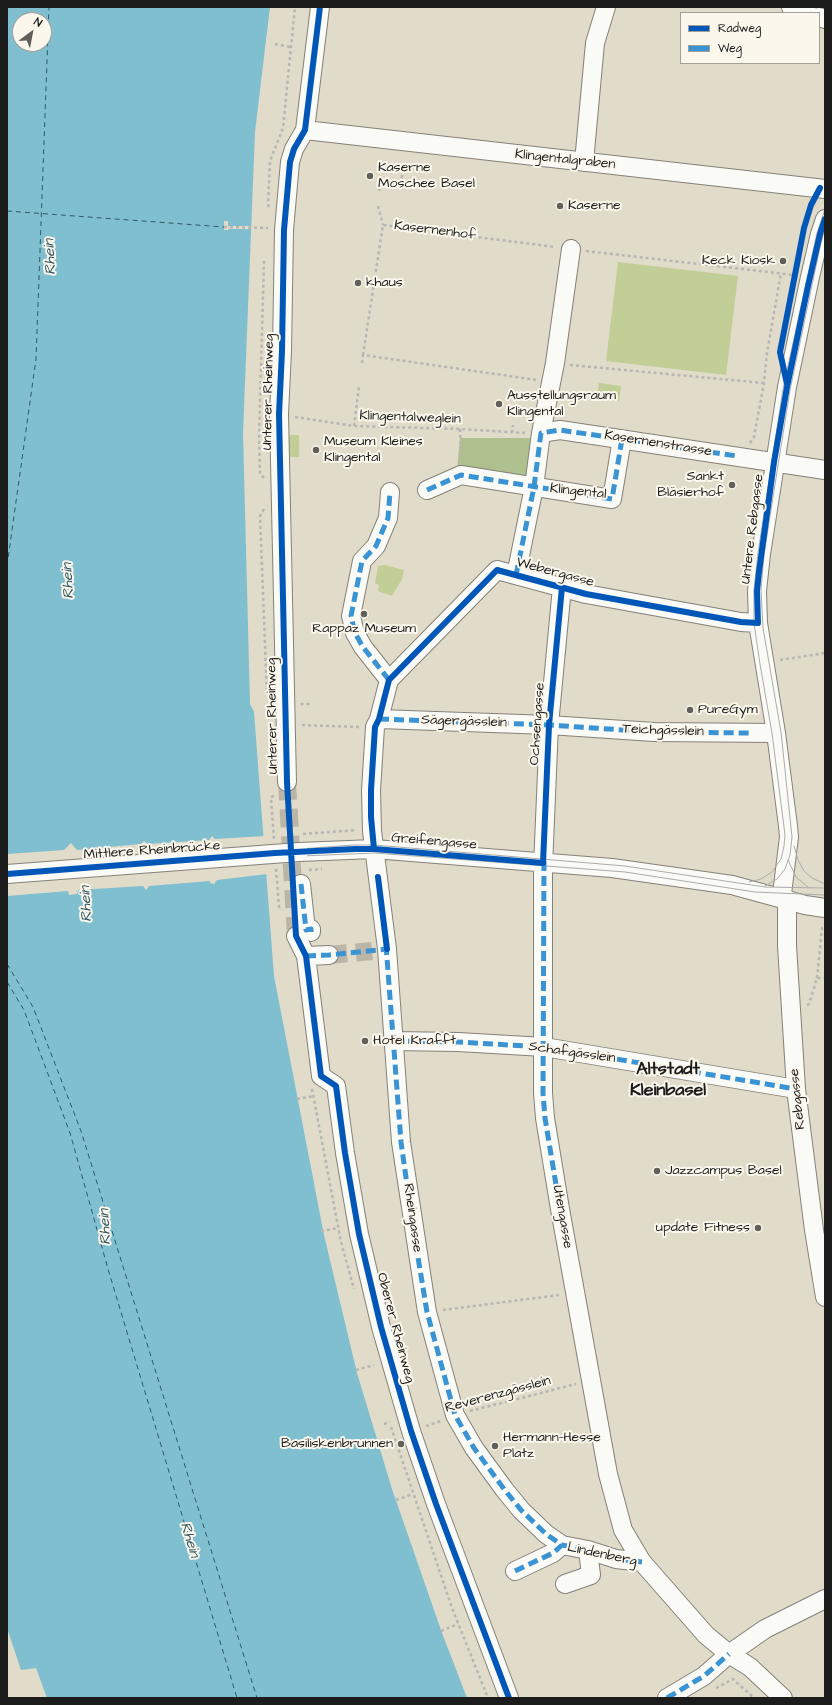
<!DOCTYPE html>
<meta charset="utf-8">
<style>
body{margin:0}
#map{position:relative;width:832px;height:1705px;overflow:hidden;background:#e1dbc9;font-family:"Architects Daughter",sans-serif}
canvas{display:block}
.frame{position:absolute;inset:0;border:8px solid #1c1c1c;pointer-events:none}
.legend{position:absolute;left:680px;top:12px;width:140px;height:52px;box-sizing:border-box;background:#fbf7ec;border:1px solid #a29f99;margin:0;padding:5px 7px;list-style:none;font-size:12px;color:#1c1c1c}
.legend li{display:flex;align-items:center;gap:8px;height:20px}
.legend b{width:20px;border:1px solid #a29f99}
.north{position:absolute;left:12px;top:12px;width:40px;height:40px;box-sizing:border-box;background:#fbf7ec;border:1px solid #a29f99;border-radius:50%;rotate:32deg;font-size:11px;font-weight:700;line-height:16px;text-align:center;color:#1c1c1c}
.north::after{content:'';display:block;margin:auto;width:14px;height:18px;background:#615f59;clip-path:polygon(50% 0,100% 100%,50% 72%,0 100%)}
</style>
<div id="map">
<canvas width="832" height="1705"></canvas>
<div class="frame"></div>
<ul class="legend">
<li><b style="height:5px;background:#0057b8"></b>Radweg</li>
<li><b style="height:5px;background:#3a94d4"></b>Weg</li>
</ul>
<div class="north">N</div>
</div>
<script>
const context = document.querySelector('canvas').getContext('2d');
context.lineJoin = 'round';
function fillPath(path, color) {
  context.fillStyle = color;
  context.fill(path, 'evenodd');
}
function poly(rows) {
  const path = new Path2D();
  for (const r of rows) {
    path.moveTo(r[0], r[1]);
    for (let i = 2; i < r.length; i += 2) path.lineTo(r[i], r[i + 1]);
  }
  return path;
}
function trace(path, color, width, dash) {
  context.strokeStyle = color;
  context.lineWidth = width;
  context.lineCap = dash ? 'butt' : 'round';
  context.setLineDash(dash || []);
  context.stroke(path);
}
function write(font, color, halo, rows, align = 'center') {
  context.font = font + ' "Architects Daughter",sans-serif';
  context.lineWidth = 4;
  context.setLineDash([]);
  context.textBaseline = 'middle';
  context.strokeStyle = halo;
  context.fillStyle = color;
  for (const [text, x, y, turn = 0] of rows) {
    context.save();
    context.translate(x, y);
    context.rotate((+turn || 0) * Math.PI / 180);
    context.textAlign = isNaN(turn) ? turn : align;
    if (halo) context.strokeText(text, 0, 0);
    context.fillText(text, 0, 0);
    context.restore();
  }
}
fillPath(poly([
 [618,262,738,276,726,375,606,361],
 [599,383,621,386,619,401,597,398],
 [286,435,299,435,299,457,286,457],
 [384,565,404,570,402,579,392,596,378,591,379,585,375,583,378,566]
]), '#c1ce95');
fillPath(poly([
 [460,438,534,438,525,480,457,471]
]), '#aec08e');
fillPath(poly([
 [7,7,270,7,255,132,243,433,250,704,254,712,274,976,324,1235,357,1373,392,1489,442,1633,467,1698,47,1698,36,1668,21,1670,7,1628],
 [20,20,44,20,44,44,20,44]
]), '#7fbfd0');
fillPath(poly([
 [224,221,228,221,228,226,251,226,251,229,228,229,228,230,224,230],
 [212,836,215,839,265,836,268,874,217,880,214,884,210,883,210,881,149,886,146,890,143,886,78,890,77,894,69,895,68,891,7,896,7,854,64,850,71,843,77,850,141,844,144,841,148,844,209,840]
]), '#e1dbc9');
trace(poly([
 [7,211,224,227],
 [7,566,36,359,49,7],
 [7,964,33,1007,81,1131,257,1698],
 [7,982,24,1010,70,1133,108,1269,237,1698]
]), '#335865', 1, [5, 4]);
trace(poly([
 [287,782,296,936],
 [329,955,372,951]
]), '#bab5a6', 18, [18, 9]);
const minor = poly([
 [791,7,808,13],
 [819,17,825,19],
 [305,130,825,189],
 [584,162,595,43,606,7],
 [541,433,560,430,825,470],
 [427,490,461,475,612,499,622,439],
 [516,575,534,487,541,433,555,363,571,249],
 [562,587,549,725,543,867,543,1093,545,1118,560,1209,608,1474,623,1530,642,1562,706,1635,729,1654,750,1667,783,1698],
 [389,680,379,719,375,727,371,790,372,831,387,949,401,1142,427,1312,455,1415,474,1448,504,1489,521,1510,546,1534,562,1545,588,1550,616,1559,642,1562],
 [389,680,497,570,586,594,741,622,758,623],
 [389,680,363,647,355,633,351,616,362,561,376,546,388,518,390,492],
 [379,719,549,725,654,732,776,733],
 [287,782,279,414,282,351,284,230,290,162,294,149,305,130,320,7],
 [299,852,374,849,612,868,732,885,805,905,825,908],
 [301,884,306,930,311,929,311,932],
 [787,900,782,894,789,837,788,826,776,733,758,623,757,591,761,554,787,387,810,277,820,234,825,219],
 [787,900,787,946,796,1089,814,1230,825,1297],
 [296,936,306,956,321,1076,336,1086,345,1153,359,1234,381,1327,411,1431,436,1504,509,1698],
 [306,956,329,955],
 [393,1041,458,1042,544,1047,796,1089],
 [515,1571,553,1553,562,1545],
 [565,1584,591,1575,588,1550],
 [667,1698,704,1676,729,1654,765,1629,825,1599]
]);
trace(minor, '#858178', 20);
trace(poly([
 [275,44,290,47],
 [379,191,380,184,401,186,403,166],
 [378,206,383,225],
 [269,207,268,205,270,161,283,128,295,7],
 [224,227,268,228],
 [586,251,794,275],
 [369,285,374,285],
 [363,355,383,225,555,247],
 [362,363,363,355,537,380],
 [570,365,764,383],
 [295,417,354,426,460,429,525,433],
 [354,426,359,387],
 [460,429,461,460],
 [512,433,513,425],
 [750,443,754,437,764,383,767,353,781,273],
 [264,478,260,474,259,437,264,262,267,259],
 [264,509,260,516,267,695],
 [780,660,825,653],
 [301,705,302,704,310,704],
 [302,725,359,727],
 [274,796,271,797,274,839],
 [303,834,357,830],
 [276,869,279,906,279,909,281,909],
 [309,870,322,869],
 [817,978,822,928,825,925],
 [807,1005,809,1004,817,978,825,978],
 [312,1089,341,1242,354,1289],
 [297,1099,314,1096],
 [321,1231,339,1228],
 [443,1310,559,1295],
 [356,1370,374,1365],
 [470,1411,576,1384],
 [384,1424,390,1422],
 [426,1426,441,1421],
 [391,1427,452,1608,488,1698],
 [396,1500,413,1494],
 [441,1631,458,1624],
 [716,1688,733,1679,754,1698]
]), '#b7b6b3', 2.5, [3, 3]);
trace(minor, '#fafaf7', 18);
trace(poly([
 [794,846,798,860,804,871,812,878,825,884],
 [788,860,796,877,809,888],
 [7,871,353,845,374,845,625,866,765,887,825,888],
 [7,878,302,856,375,853,625,872,755,892,825,895],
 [749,882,761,879,772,872,781,859,784,846,785,835,772,733,760,664,754,623,754,590,758,553,783,389,817,233,825,209],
 [765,886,777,879,785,869,790,855,792,837,781,732,763,628,761,590,764,554,790,390,820,247,825,228]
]), '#adacaa', 1);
const minorBridge = poly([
 [7,874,299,852]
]);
trace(minorBridge, '#858178', 20, []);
trace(minorBridge, '#fafaf7', 18);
trace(poly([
 [427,490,461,475,612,499,622,439],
 [516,575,534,487,541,433,560,430,737,456],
 [389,680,363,647,355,633,351,616,362,561,376,546,388,518,390,492],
 [379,719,549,725,654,732,749,733],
 [544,861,543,1093,545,1118,560,1209],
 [301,884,306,930,311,929,311,932],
 [386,945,401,1142,413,1227,427,1312,455,1415,474,1448,504,1489,521,1510,546,1534,562,1545,588,1550,616,1559,642,1562],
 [306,956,329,955,387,949],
 [393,1041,458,1042,544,1047,796,1089],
 [515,1571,553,1553,562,1545],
 [667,1698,704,1676,729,1654]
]), '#3a94d4', 5, [10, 5]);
trace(poly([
 [320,7,305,130,294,149,290,162,284,230,282,351,279,414,287,782,296,936,306,956,321,1076,336,1086,345,1153,359,1234,381,1327,411,1431,436,1504,509,1698],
 [787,384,780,352,804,228,811,205,820,188],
 [374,849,371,817,371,790,375,727,379,719,389,680,497,570,586,594,741,622,758,623,757,591,759,572,774,462,787,387,808,286,820,234,825,219],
 [7,874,275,853,355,849,374,849,543,863,549,725,562,587],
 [378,877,387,949]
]), '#0057b8', 6);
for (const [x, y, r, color] of [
 [370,176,4,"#615f59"],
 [560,206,4,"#615f59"],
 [783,261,4,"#615f59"],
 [358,283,4,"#615f59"],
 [499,404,4,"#615f59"],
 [316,450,4,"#615f59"],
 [732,485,4,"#615f59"],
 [364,614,4,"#615f59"],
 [690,710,4,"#615f59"],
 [365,1041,4,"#615f59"],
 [657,1171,4,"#615f59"],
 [758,1228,4,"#615f59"],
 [401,1444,4,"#615f59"],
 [495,1446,4,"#615f59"]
]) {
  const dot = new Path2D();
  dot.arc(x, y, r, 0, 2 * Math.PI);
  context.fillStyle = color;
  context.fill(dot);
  trace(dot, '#fbf7ec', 1.5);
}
write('14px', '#1c1c1c', '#fbf7ec', [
 ["Klingentalgraben",565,160,6],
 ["Kasernenhof",435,231,7],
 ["Unterer Rheinweg",269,392,-89],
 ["Klingentalweglein",410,418,2],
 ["Kasernenstrasse",658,444,9],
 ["Klingental",578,492,6],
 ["Untere Rebgasse",753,529,-83],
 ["Webergasse",555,573,15],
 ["Unterer Rheinweg",273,716,-91],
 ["Sägergässlein",464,722,2],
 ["Ochsengasse",538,724,-86],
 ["Teichgässlein",663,731,2],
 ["Greifengasse",434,842,5],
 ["Mittlere Rheinbrücke",152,851,-4],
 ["Schafgässlein",572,1053,8],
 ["Rebgasse",798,1099,-96],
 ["Utengasse",562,1217,80],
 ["Rheingasse",412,1218,82],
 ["Oberer Rheinweg",395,1328,75],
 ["Reverenzgässlein",498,1395,-15],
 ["Lindenberg",602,1555,12]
]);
write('14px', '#1c1c1c', '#fbf7ec', [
 ["Kaserne",378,168],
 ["Moschee Basel",378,184],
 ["Kaserne",568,206],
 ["Keck Kiosk",775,261,"right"],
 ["khaus",366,283],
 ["Ausstellungsraum",507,396],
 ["Klingental",507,412],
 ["Museum Kleines",324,442],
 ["Klingental",324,458],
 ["Sankt",724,477,"right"],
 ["Bläsierhof",724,493,"right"],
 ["Rappaz Museum",364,629,"center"],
 ["PureGym",698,710],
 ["Hotel Krafft",373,1041],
 ["Jazzcampus Basel",665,1171],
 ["update Fitness",750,1228,"right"],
 ["Hermann-Hesse",503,1438],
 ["Platz",503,1454],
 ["Basiliskenbrunnen",393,1444,"right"]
], 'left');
write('italic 15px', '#335865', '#fbf7ec', [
 ["Rhein",51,257,-93],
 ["Rhein",69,581,-93],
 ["Rhein",87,904,-93],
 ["Rhein",106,1227,-93],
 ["Rhein",189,1540,73]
]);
write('bold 18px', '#1c1c1c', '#fbf7ec', [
 ["Altstadt",668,1070],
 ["Kleinbasel",668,1091]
]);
</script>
